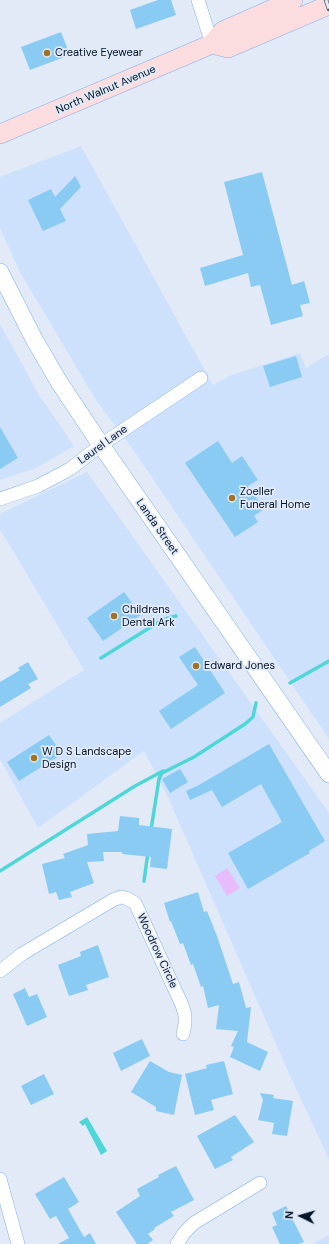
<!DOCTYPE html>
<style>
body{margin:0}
#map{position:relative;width:329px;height:1244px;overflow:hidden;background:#e1eaf6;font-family:"DM Sans",sans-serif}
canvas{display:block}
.north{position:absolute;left:281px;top:1196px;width:40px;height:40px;-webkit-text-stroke:3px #e1eaf6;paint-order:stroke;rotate:275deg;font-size:11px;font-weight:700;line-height:16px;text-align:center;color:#041429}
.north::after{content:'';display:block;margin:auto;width:14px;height:18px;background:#041429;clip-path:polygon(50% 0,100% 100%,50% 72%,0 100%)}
</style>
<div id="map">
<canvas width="329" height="1244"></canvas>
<div class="north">N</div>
</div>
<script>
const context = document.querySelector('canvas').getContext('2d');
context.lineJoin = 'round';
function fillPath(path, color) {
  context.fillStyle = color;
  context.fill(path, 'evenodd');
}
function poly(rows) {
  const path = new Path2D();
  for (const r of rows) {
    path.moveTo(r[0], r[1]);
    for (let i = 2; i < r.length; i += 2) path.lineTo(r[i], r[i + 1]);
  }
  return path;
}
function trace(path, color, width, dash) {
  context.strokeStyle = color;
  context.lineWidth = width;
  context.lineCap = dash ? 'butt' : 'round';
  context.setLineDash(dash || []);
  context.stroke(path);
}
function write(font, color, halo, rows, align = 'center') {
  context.font = font + ' "DM Sans",sans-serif';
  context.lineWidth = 3.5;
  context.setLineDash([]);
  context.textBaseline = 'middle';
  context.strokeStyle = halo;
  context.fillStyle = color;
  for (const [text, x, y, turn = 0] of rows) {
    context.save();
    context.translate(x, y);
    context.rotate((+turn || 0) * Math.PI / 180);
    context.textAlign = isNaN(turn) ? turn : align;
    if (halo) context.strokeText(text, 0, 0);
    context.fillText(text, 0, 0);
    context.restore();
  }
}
fillPath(poly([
 [81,146,213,385,232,375,300,353,306,368,329,354,329,739,132,448,96,400,20,272,0,228,0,177],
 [0,324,39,395,74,446,36,468,0,480],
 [87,472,329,813,329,1159,291,1078,167,795,144,751,38,828,0,759,0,723,84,670,0,529,0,514],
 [329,1235,329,1244,313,1244]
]), '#cde1fd');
fillPath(poly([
 [227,868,240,888,227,896,215,876]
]), '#e8bcfb');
fillPath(poly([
 [87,1117,107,1151,101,1155,85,1124,83,1126,79,1122]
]), '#4fd6d7');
trace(poly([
 [101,658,162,620,176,616],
 [290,683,329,661],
 [151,830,159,779,162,773,194,757,245,724,253,717,256,703],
 [0,871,135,786,163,771],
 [144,881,148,852]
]), '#4fd6d7', 3.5);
fillPath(poly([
 [158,0,171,0,176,15,136,29,130,10],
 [61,32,70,55,30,70,21,47],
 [262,172,292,285,304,281,310,303,300,305,303,316,271,325,260,285,251,287,248,273,205,286,200,268,243,255,224,182],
 [75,176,81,187,60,209,66,221,43,231,28,200,51,189,55,197],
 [296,356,302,377,270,387,263,366],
 [0,427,18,458,0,469],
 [218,441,232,463,242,456,258,480,248,486,264,509,254,516,258,522,235,537,185,463],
 [124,592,141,615,103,641,87,618],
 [195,647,225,693,171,729,159,711,198,685,179,657],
 [28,662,38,679,28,684,31,688,0,707,0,682,20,670,18,668],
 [49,735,62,754,19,781,7,762],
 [269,744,325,841,309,851,310,853,248,889,228,853,282,822,261,784,222,807,212,790,190,800,186,791,199,785],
 [180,769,188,782,170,793,162,779],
 [120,816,139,818,139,825,172,829,167,869,150,867,151,857,122,854,122,852,103,852,104,861,87,862,94,883,70,892,72,897,59,900,56,892,49,894,42,864,65,858,63,854,88,845,87,834,118,831],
 [198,892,204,912,207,911,217,936,233,984,239,982,246,1008,251,1007,247,1042,268,1052,260,1071,230,1057,234,1047,231,1046,238,1031,216,1029,219,1005,208,1008,203,986,201,987,193,964,191,965,183,943,180,944,171,921,170,922,164,903],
 [98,945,109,977,86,985,88,990,69,996,58,965,81,956,80,952],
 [25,988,29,997,37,994,47,1017,27,1026,13,994],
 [142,1039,150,1056,121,1071,113,1053],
 [150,1061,169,1072,182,1075,174,1115,156,1111,156,1107,131,1092],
 [224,1061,233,1094,211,1100,214,1110,195,1115,185,1074,207,1068,206,1065],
 [44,1074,54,1094,31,1105,21,1086],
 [260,1093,274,1095,273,1098,293,1101,287,1136,272,1134,274,1123,258,1120,263,1100],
 [235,1115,254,1142,231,1157,233,1160,215,1169,197,1136],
 [176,1166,194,1200,171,1212,174,1216,154,1228,155,1229,148,1234,153,1240,147,1244,137,1244,116,1212,140,1196,137,1189,159,1177,158,1175],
 [64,1177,79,1202,68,1209,84,1237,90,1233,96,1244,58,1244,69,1238,56,1216,50,1219,35,1194],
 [286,1206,304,1242,298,1244,280,1244,272,1227,277,1225,272,1213]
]), '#89cbf2');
const minor = poly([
 [198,0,212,44],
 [0,499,38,486,70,469,101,445,201,378],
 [0,971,22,954,113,900,121,897,126,898,135,903,137,907,182,1005,185,1015,185,1024,183,1034],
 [0,1179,18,1244],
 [177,1244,184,1233,194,1223,260,1183]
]);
const tertiary = poly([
 [0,272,34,339,59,382,101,445,329,774]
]);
const secondary = poly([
 [212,44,228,48,329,5],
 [0,134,212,44,223,31,293,0]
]);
trace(minor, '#81aee9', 14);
trace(tertiary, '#81aee9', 18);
trace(secondary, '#81aee9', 20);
trace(minor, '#fff', 13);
trace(tertiary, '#fff', 17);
trace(secondary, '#fbdddf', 19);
const rail = poly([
 [326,0,329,9]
]);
trace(rail, '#515f71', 4.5);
trace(rail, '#e1eaf6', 3, [9]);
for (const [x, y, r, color] of [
 [47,53,4,"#a17225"],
 [232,498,4,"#a17225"],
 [114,616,4,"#a17225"],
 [196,666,4,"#a17225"],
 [34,758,4,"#a17225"]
]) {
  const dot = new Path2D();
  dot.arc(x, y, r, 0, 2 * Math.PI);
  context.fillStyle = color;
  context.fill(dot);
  trace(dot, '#e1eaf6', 1.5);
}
write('11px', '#041429', '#e1eaf6', [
 ["Creative Eyewear",55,53],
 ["Zoeller",240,492],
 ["Funeral Home",240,505],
 ["Childrens",122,610],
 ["Dental Ark",122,623],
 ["Edward Jones",204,666],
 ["W D S Landscape",42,752],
 ["Design",42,765]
], 'left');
write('11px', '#041429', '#e1eaf6', [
 ["North Walnut Avenue",106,90,-23],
 ["Laurel Lane",103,445,-36],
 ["Landa Street",157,527,55],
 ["Woodrow Circle",157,951,65]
]);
</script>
